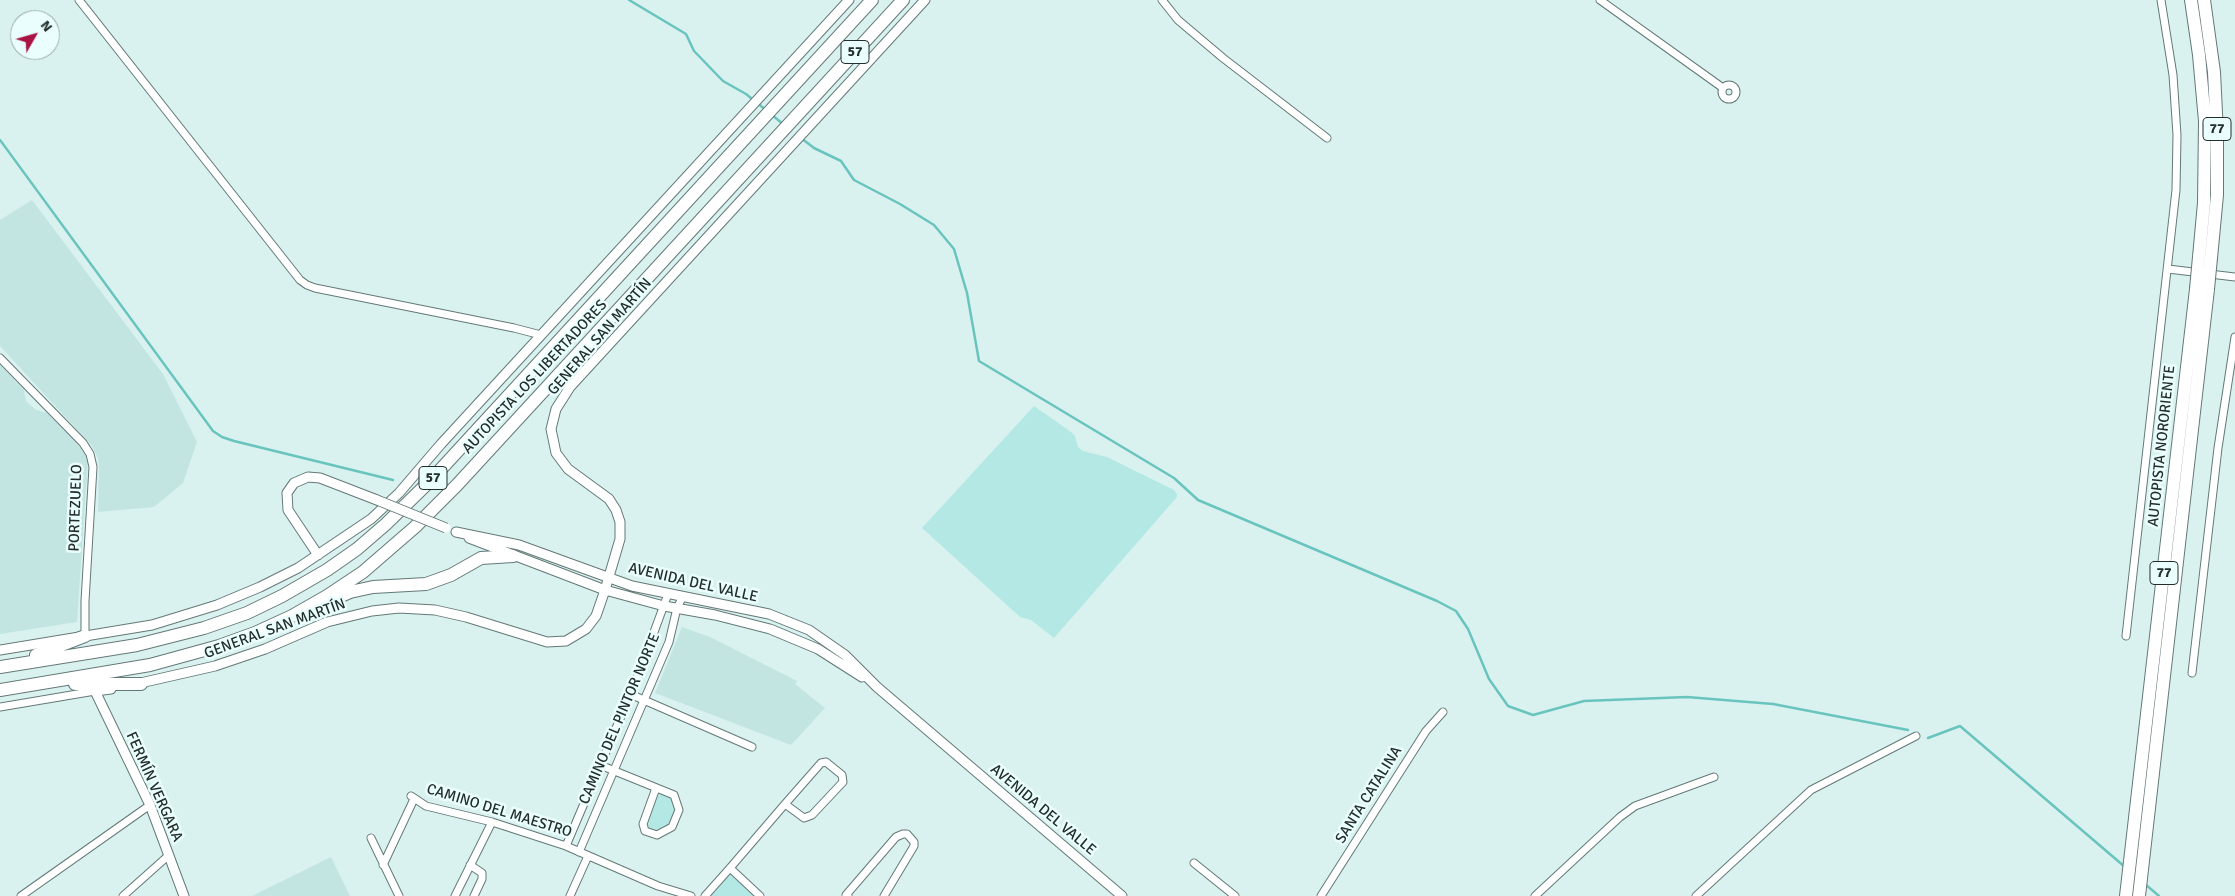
<!DOCTYPE html>
<meta charset="utf-8">
<style>
body{margin:0}
#map{position:relative;width:2235px;height:896px;overflow:hidden;background:#d9f2f0;font-family:Signika,sans-serif}
canvas{display:block}
.north{position:absolute;left:10px;top:10px;width:50px;height:50px;box-sizing:border-box;background:#eafffd;border:1px solid #9aaba9;border-radius:50%;rotate:52deg;font-size:14px;font-weight:700;line-height:20px;text-align:center;color:#232d2c}
.north::after{content:'';display:block;margin:auto;width:18px;height:22px;background:#a91445;clip-path:polygon(50% 0,100% 100%,50% 72%,0 100%)}
</style>
<div id="map">
<canvas width="2235" height="896"></canvas>
<div class="north">N</div>
</div>
<script>
const context = document.querySelector('canvas').getContext('2d');
context.lineJoin = 'round';
function fillPath(path, color) {
  context.fillStyle = color;
  context.fill(path, 'evenodd');
}
function poly(rows) {
  const path = new Path2D();
  for (const r of rows) {
    if (r.length === 3) {
      path.moveTo(r[0] + r[2], r[1]);
      path.arc(r[0], r[1], r[2], 0, 2 * Math.PI);
      continue;
    }
    path.moveTo(r[0], r[1]);
    for (let i = 2; i < r.length; i += 2) path.lineTo(r[i], r[i + 1]);
  }
  return path;
}
function trace(path, color, width, dash) {
  context.strokeStyle = color;
  context.lineWidth = width;
  context.lineCap = dash ? 'butt' : 'round';
  context.setLineDash(dash || []);
  context.stroke(path);
}
function write(font, color, halo, rows, align = 'center') {
  context.font = font + ' Signika,sans-serif';
  context.lineWidth = 5;
  context.setLineDash([]);
  context.textBaseline = 'middle';
  context.strokeStyle = halo;
  context.fillStyle = color;
  for (const [text, x, y, turn = 0] of rows) {
    context.save();
    context.translate(x, y);
    context.rotate((+turn || 0) * Math.PI / 180);
    context.textAlign = isNaN(turn) ? turn : align;
    if (halo) context.strokeText(text, 0, 0);
    context.fillText(text, 0, 0);
    context.restore();
  }
}
fillPath(poly([
 [32,200,163,374,197,442,183,483,154,507,98,512,99,467,98,458,92,446,0,346,0,220],
 [0,365,24,390,26,401,36,410,47,413,81,448,88,460,77,622,0,634],
 [682,627,710,637,797,681,795,684,825,708,791,745,655,693],
 [331,857,350,896,252,896,256,894]
]), '#c3e5e2');
fillPath(poly([
 [1034,406,1071,432,1075,436,1078,447,1083,451,1107,457,1174,490,1177,494,1177,497,1054,638,1031,620,1020,617,922,528],
 [662,794,672,799,676,809,667,828,653,833,648,830,645,824,646,818,658,795],
 [730,873,755,896,710,896]
]), '#b3e8e4');
trace(poly([
 [629,0,686,34,694,51,723,81,746,94,766,110],
 [772,115,783,124],
 [801,138,814,148,841,161,854,180,900,204,934,225,954,249,967,293,979,361,1174,478,1198,500,1437,601,1456,611,1468,629,1489,679,1508,706,1533,715,1584,701,1687,697,1773,704,1908,730],
 [0,140,213,431,222,437,234,441,393,480],
 [1928,738,1960,726,2125,867],
 [2145,884,2159,896]
]), '#6ac4be', 2.5);
const minor = poly([
 [79,0,300,280,307,285,315,288,514,328,541,335],
 [1162,0,1178,20,1223,58,1327,138],
 [1600,0,1723,88],
 [1729,92,7],
 [2168,269,2235,277],
 [0,358,83,443,90,454,93,467,85,601,85,636],
 [2126,636,2176,190,2177,135,2173,75,2161,0],
 [2192,673,2218,448,2235,337],
 [630,694,752,747],
 [0,707,95,691],
 [600,765,674,795,679,810,672,827,657,835,645,831,643,824,656,788],
 [411,796,426,806,492,822,566,846,658,886,691,896],
 [371,838,399,896],
 [566,846,636,681,668,594],
 [579,852,669,642,677,608,683,596],
 [1194,863,1235,896],
 [383,865,414,799],
 [470,865,482,873,482,879,474,896],
 [730,868,760,896],
 [21,896,150,805],
 [123,896,169,855],
 [455,896,492,822],
 [570,896,588,856],
 [705,896,730,868,785,804,821,763,826,762,842,775,843,782,812,815,804,818,785,804],
 [848,896,846,895,896,837,903,834,907,834,914,842,914,846,884,896],
 [1321,896,1426,731,1443,712],
 [1535,896,1620,817,1635,806,1714,777],
 [1696,896,1811,790,1916,736]
]);
const tertiary = poly([
 [456,532,519,545,632,586,769,614,809,630,845,655,877,687,1122,896],
 [469,538,605,590,664,606,715,615,770,629,818,649,862,677],
 [318,555,288,510,287,493,294,483,308,477,320,478,377,500],
 [0,650,152,625,217,605,260,587,298,568,371,519,399,493,441,444,849,0],
 [136,684,215,666,265,649,327,622,372,611,399,608,435,610,466,617,547,642,566,641,586,629,596,616,605,590,620,539,620,522,616,510,609,499,568,469,556,453,551,429,556,409,570,387,925,0],
 [111,689,95,691,150,805,184,896]
]);
const motorway = poly([
 [2191,0,2199,55,2205,121,2204,203,2199,257],
 [2204,0,2214,72,2217,133,2217,195,2211,258],
 [334,599,350,592,373,587,426,584,451,575,481,558,513,556],
 [36,655,85,636],
 [0,667,137,645,204,628,247,613,282,596,327,570,357,549,386,524,431,480,872,0],
 [75,684,141,684],
 [0,690,150,665,219,646,255,633,292,616,327,596,363,572,415,527,457,485,903,0],
 [2126,896,2196,289],
 [2139,896,2208,289]
]);
trace(minor, '#637977', 9);
trace(tertiary, '#637977', 11);
trace(motorway, '#637977', 14);
trace(minor, '#fff', 7);
trace(tertiary, '#fff', 9);
trace(motorway, '#fff', 12);
const tertiaryBridge = poly([
 [377,500,446,528]
]);
const motorwayBridge = poly([
 [2196,289,2199,257],
 [2208,289,2211,258]
]);
trace(tertiaryBridge, '#637977', 11, []);
trace(motorwayBridge, '#637977', 14, []);
trace(tertiaryBridge, '#fff', 9);
trace(motorwayBridge, '#fff', 12);
for (const [x, y, w] of [
 [855,52,28],
 [2217,129,28],
 [433,478,28],
 [2164,573,28]
]) {
  const box = new Path2D();
  box.roundRect(x - w / 2, y - 11.5, w, 23, 4);
  context.fillStyle = '#eafffd';
  context.fill(box);
  trace(box, '#232d2c', 1);
}
write('bold 14px', '#232d2c', null, [
 ["57",855,52],
 ["77",2217,129],
 ["57",433,478],
 ["77",2164,573]
]);
write('15px', '#232d2c', '#eafffd', [
 ["GENERAL SAN MARTÍN",600,337,-49],
 ["AUTOPISTA LOS LIBERTADORES",535,377,-47],
 ["AUTOPISTA NORORIENTE",2162,446,-84],
 ["PORTEZUELO",76,508,-88],
 ["AVENIDA DEL VALLE",693,583,13],
 ["GENERAL SAN MARTÍN",275,629,-20],
 ["CAMINO DEL PINTOR NORTE",620,719,-67],
 ["FERMÍN VERGARA",154,787,66],
 ["SANTA CATALINA",1369,795,-58],
 ["AVENIDA DEL VALLE",1043,810,40],
 ["CAMINO DEL MAESTRO",499,811,17]
]);
</script>
